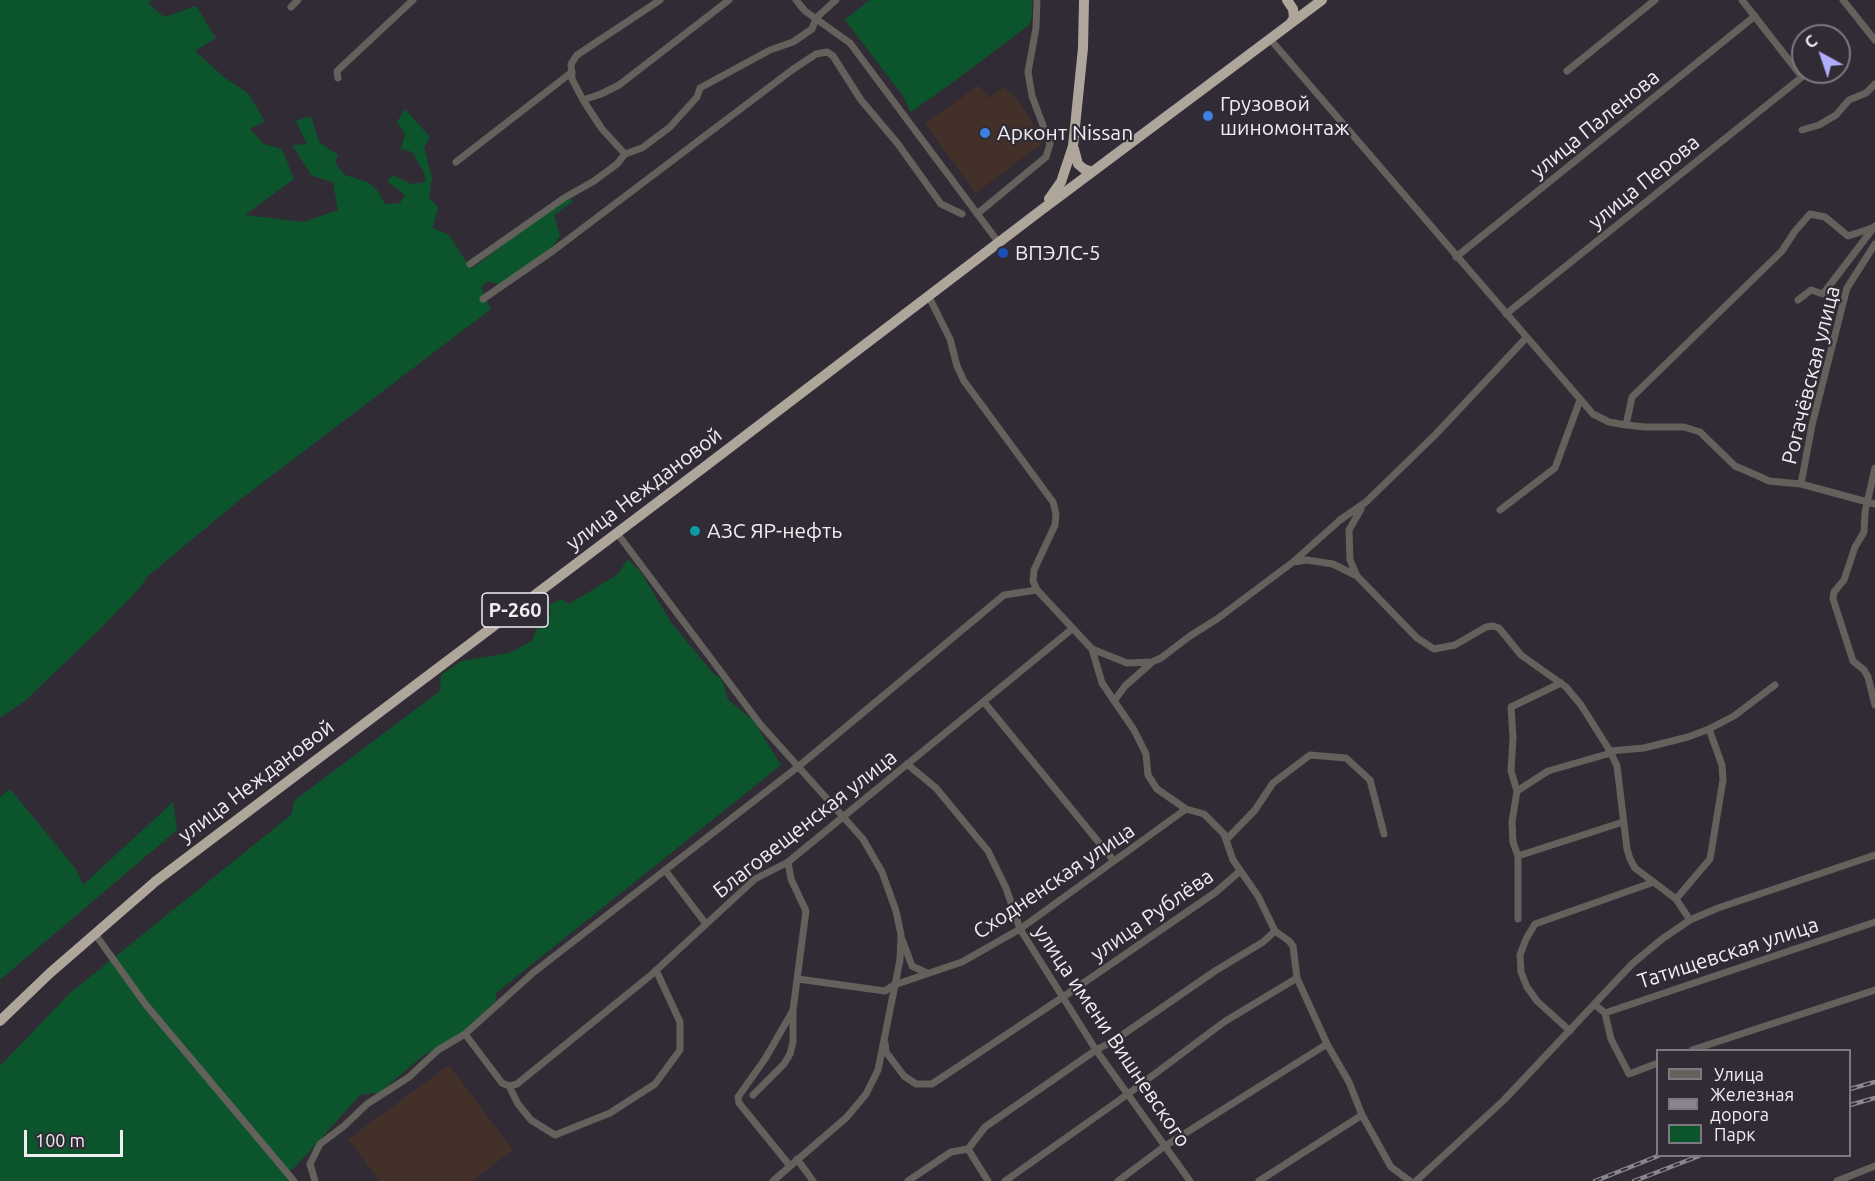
<!DOCTYPE html>
<meta charset="utf-8">
<style>
body{margin:0}
#map{position:relative;width:1875px;height:1181px;overflow:hidden;background:#302b35;font-family:Ubuntu,sans-serif}
canvas{display:block}
.legend{position:absolute;left:1656px;top:1049px;width:195px;height:108px;box-sizing:border-box;background:#302b35;border:2px solid #7d7981;margin:0;padding:8px 10px;list-style:none;font-size:18px;color:#f0edf3}
.legend li{display:flex;align-items:center;gap:12px;height:30px}
.legend b{width:30px;border:2px solid #7d7981}
.north{position:absolute;left:1791px;top:24px;width:60px;height:60px;box-sizing:border-box;background:#302b35;border:2px solid #7d7981;border-radius:50%;rotate:320deg;font-size:16px;font-weight:700;line-height:24px;text-align:center;color:#f0edf3}
.north::after{content:'';display:block;margin:auto;width:21px;height:27px;background:#b0aefa;clip-path:polygon(50% 0,100% 100%,50% 72%,0 100%)}
.scale{position:absolute;left:24px;top:1130px;width:99px;height:27px;box-sizing:border-box;border:3px solid #f0edf3;border-top:0;padding-left:8px;font-size:18px;line-height:21px;white-space:nowrap;color:#f0edf3;-webkit-text-stroke:4px #302b35;paint-order:stroke}
</style>
<div id="map">
<canvas width="1875" height="1181"></canvas>
<ul class="legend">
<li><b style="height:8px;background:#64605c"></b>Улица</li>
<li><b style="height:8px;background:#8a868e"></b>Железная дорога</li>
<li><b style="height:16px;background:#0c552c"></b>Парк</li>
</ul>
<div class="north">С</div>
<div class="scale">100 m</div>
</div>
<script>
const context = document.querySelector('canvas').getContext('2d');
context.lineJoin = 'round';
function fillPath(path, color) {
  context.fillStyle = color;
  context.fill(path, 'evenodd');
}
function poly(rows) {
  const path = new Path2D();
  for (const r of rows) {
    path.moveTo(r[0], r[1]);
    for (let i = 2; i < r.length; i += 2) path.lineTo(r[i], r[i + 1]);
  }
  return path;
}
function trace(path, color, width, dash) {
  context.strokeStyle = color;
  context.lineWidth = width;
  context.lineCap = dash ? 'butt' : 'round';
  context.setLineDash(dash || []);
  context.stroke(path);
}
function write(font, color, halo, rows, align = 'center') {
  context.font = font + ' Ubuntu,sans-serif';
  context.lineWidth = 4.5;
  context.setLineDash([]);
  context.textBaseline = 'middle';
  context.strokeStyle = halo;
  context.fillStyle = color;
  for (const [text, x, y, turn = 0] of rows) {
    context.save();
    context.translate(x, y);
    context.rotate((+turn || 0) * Math.PI / 180);
    context.textAlign = isNaN(turn) ? turn : align;
    if (halo) context.strokeText(text, 0, 0);
    context.fillText(text, 0, 0);
    context.restore();
  }
}
fillPath(poly([
 [979,85,989,98,1003,87,1016,98,1045,141,976,193,925,124],
 [449,1065,513,1150,472,1181,380,1181,348,1139]
]), '#433029');
fillPath(poly([
 [0,0,153,0,148,3,164,17,196,6,216,38,195,51,225,78,248,93,265,121,250,129,264,144,282,149,294,179,245,215,304,222,338,210,333,182,312,176,292,145,307,144,296,121,311,116,319,142,338,155,335,163,345,175,368,182,377,190,385,204,400,203,405,195,387,181,393,175,411,184,426,182,424,172,412,152,401,149,405,134,397,122,405,109,430,137,424,148,432,177,429,197,438,207,433,228,449,235,471,269,568,196,573,201,554,215,560,236,550,250,501,285,488,281,481,287,491,309,241,499,148,576,137,591,100,629,26,700,0,718],
 [869,0,1032,0,1032,16,1029,25,956,80,911,112,903,96,845,20],
 [628,559,640,571,673,625,713,673,722,679,728,700,753,720,781,765,496,993,496,1001,456,1038,424,1055,380,1092,360,1095,310,1151,286,1176,292,1181,0,1181,0,1066,70,993,291,815,295,800,440,691,441,675,461,661,509,653,532,641,540,621,551,614,549,605,562,599,569,604,617,575],
 [10,789,76,869,83,885,173,802,177,830,0,980,0,797]
]), '#0c552c');
trace(poly([
 [796,0,805,11,850,43,999,243],
 [1843,0,1875,40],
 [291,7,298,0],
 [1270,39,1593,414,1609,422,1626,425,1645,427,1684,427,1700,432,1735,466,1756,475,1769,481,1801,484,1875,504],
 [1567,71,1655,0],
 [338,78,337,71,413,0],
 [583,100,601,94,619,85,729,0],
 [1802,130,1819,125,1836,115,1849,100,1866,93,1875,84],
 [625,154,642,148,670,127,697,97,700,88,770,50,793,42,812,29,816,18,836,0],
 [456,162,572,72],
 [977,214,1046,157,1050,144,1032,96,1028,72,1036,28,1037,0],
 [1456,257,1755,16],
 [470,264,564,198,594,181,617,164,625,154,602,129,583,100,572,79,571,64,577,55,660,0],
 [929,297,950,339,957,366,964,381,1053,502,1056,514,1055,525,1034,570,1033,581,1037,590],
 [483,299,554,250,792,70,816,54,827,52,833,56,861,100,898,144,941,204,962,214],
 [1798,300,1811,290,1823,294,1875,226],
 [1506,314,1802,77,1742,0],
 [1626,425,1632,397,1782,251,1795,231,1810,214,1825,217,1848,236,1875,227],
 [1875,468,1865,512,1864,532,1855,547,1844,580,1834,592,1833,599,1853,661,1864,670,1868,677,1875,705],
 [1801,484,1812,425,1847,288,1875,244],
 [1500,510,1555,468,1580,400],
 [617,533,760,724,863,839,882,872,896,911,901,935,900,960,878,1070,866,1094,847,1117,773,1181],
 [1293,562,1340,520,1366,502,1435,435,1526,338],
 [1357,576,1350,560,1349,530,1361,509],
 [1092,649,1127,663,1152,662,1161,658,1190,636,1217,619,1293,562,1307,560,1333,564,1357,576,1417,638,1434,649,1455,645,1486,627,1493,626,1499,628,1521,655,1566,687,1581,705,1610,751,1617,766,1627,849,1630,859,1635,868,1676,899,1690,920],
 [1114,701,1125,686,1150,664],
 [984,702,1114,861],
 [1610,751,1644,748,1688,737,1709,729,1734,716,1775,685],
 [907,764,936,788,988,851,1006,888,1020,929,1096,1050,1190,1181],
 [1517,791,1511,771,1513,737,1511,707,1561,683],
 [1226,840,1255,810,1273,783,1310,755,1346,758,1370,780,1384,834],
 [1518,856,1513,842,1512,822,1517,791,1548,771,1611,753],
 [665,870,706,924],
 [1676,899,1710,859,1723,780,1722,765,1709,729],
 [1518,919,1518,856,1623,822],
 [95,934,146,1005,294,1181],
 [902,939,912,966,927,973],
 [798,979,885,991,894,985,962,962,1020,929,1186,809],
 [1594,1004,1605,1013,1875,922],
 [1605,1013,1611,1039,1629,1074,1658,1063],
 [1570,1031,1537,1001,1527,987,1521,972,1520,955,1526,939,1535,924,1654,882],
 [465,1034,502,1083,509,1086,517,1084,651,975,755,879,788,862,1072,629],
 [885,1043,886,1052,904,1076,916,1084,932,1084,1063,997,1216,892,1240,871],
 [1692,1050,1875,990],
 [509,1086,518,1104,531,1120,555,1135,610,1113,655,1084,680,1050,680,1022,656,970],
 [753,1095,784,1064,790,1054,793,1042,793,1010,806,911,791,879,788,862],
 [968,1149,988,1181],
 [797,1159,813,1181],
 [790,1166,739,1103,738,1097,765,1059,792,1012],
 [315,1181,310,1164,320,1144,344,1126,367,1104,409,1077,438,1050,465,1034,534,972,799,766,1004,595,1037,590,1092,649,1102,683,1134,730,1146,754,1148,775,1157,789,1186,809,1204,814,1224,834,1233,860,1258,896,1275,931,1289,941,1293,946,1297,978,1327,1044,1349,1082,1362,1115,1391,1167,1410,1181],
 [908,1181,951,1152,968,1149,985,1127,1096,1050,1115,1040,1215,971,1263,942,1275,931],
 [1005,1181,1128,1094,1224,1022,1297,978],
 [1118,1181,1165,1146,1327,1044],
 [1259,1181,1362,1115],
 [1416,1181,1504,1100,1632,964,1662,939,1690,920,1718,908,1875,855],
 [1837,1181,1875,1166]
]), '#64605c', 7);
trace(poly([
 [1287,0,1293,9,1294,18,1290,24],
 [1074,149,1078,164,1084,169,1092,172],
 [1049,199,1061,182,1073,146,1083,48,1084,0],
 [0,1021,50,973,156,881,707,465,1040,211,1322,0]
]), '#afa69b', 10);
const rail = poly([
 [1850,1089,1875,1082],
 [1850,1105,1875,1098],
 [1595,1181,1658,1156],
 [1634,1181,1699,1156]
]);
trace(rail, '#8a868e', 4.5);
trace(rail, '#302b35', 2, [7]);
for (const [x, y, r, color] of [
 [1208,116,6,"#3f7fe0"],
 [985,133,6,"#3f7fe0"],
 [1003,253,6,"#1a4fb4"],
 [695,531,6,"#0f9aa8"]
]) {
  const dot = new Path2D();
  dot.arc(x, y, r, 0, 2 * Math.PI);
  context.fillStyle = color;
  context.fill(dot);
  trace(dot, '#302b35', 2);
}
for (const [x, y, w] of [
 [515,610,66]
]) {
  const box = new Path2D();
  box.roundRect(x - w / 2, y - 17, w, 34, 4.5);
  context.fillStyle = '#302b35';
  context.fill(box);
  trace(box, '#f0edf3', 1.5);
}
write('bold 20px', '#f0edf3', null, [
 ["Р-260",515,610]
]);
write('21px', '#f0edf3', '#302b35', [
 ["Грузовой",1220,104],
 ["шиномонтаж",1220,128],
 ["Арконт Nissan",997,133],
 ["ВПЭЛС-5",1015,253],
 ["АЗС ЯР-нефть",707,531]
], 'left');
write('21px', '#f0edf3', '#302b35', [
 ["улица Паленова",1595,124,-39],
 ["улица Перова",1644,182,-39],
 ["Рогачёвская улица",1811,375,-76],
 ["улица Неждановой",644,489,-37],
 ["улица Неждановой",256,781,-37],
 ["Благовещенская улица",805,824,-38],
 ["Сходненская улица",1054,881,-34],
 ["улица Рублёва",1152,915,-35],
 ["Татищевская улица",1728,953,-18],
 ["улица имени Вишневского",1112,1036,56]
]);
</script>
